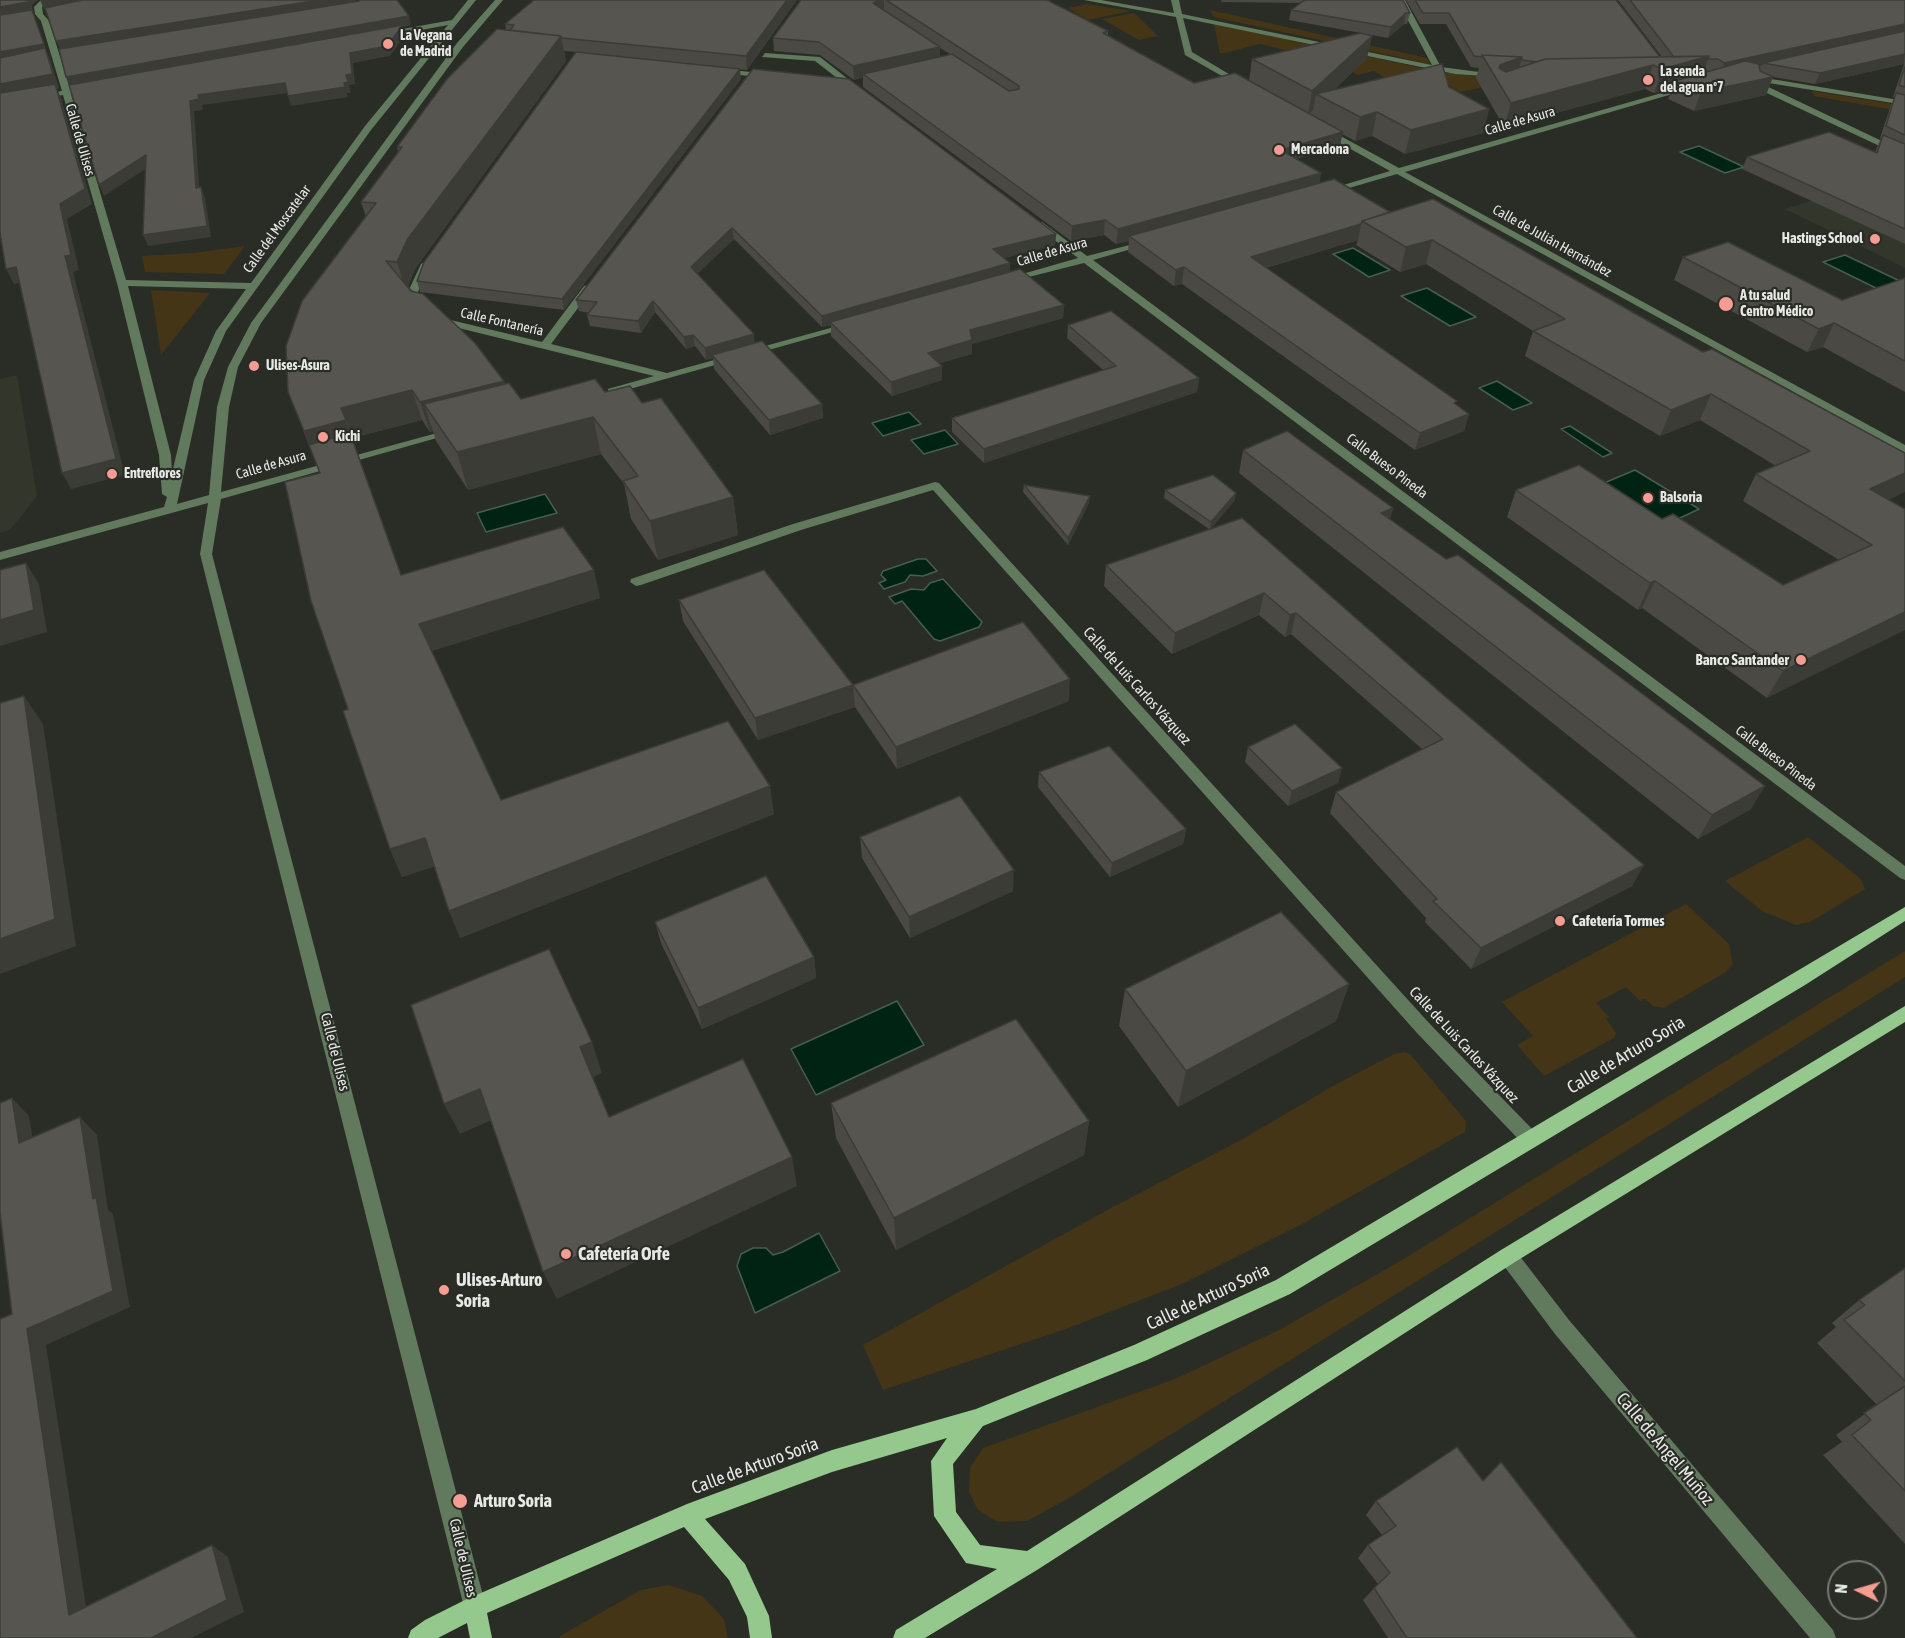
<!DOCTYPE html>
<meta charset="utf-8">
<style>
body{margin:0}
#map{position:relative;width:1905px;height:1638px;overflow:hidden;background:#2a2c26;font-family:"Asap Condensed",sans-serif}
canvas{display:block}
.north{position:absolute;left:1827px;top:1560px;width:60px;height:60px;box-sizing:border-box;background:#2a2c26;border:2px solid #767873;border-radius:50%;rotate:275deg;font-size:16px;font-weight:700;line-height:24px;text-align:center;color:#e8e9e6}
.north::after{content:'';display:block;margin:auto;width:21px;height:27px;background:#f59c93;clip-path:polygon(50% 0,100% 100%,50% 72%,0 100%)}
</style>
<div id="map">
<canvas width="1905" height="1638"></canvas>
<div class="north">N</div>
</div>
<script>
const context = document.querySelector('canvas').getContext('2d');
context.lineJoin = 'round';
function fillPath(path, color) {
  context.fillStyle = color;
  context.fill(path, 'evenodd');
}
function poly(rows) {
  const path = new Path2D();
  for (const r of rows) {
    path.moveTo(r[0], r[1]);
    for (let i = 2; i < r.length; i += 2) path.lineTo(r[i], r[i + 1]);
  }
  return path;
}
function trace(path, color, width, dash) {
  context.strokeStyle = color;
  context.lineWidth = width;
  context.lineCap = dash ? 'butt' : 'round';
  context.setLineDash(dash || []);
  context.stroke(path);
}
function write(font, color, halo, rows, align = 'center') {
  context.font = font + ' "Asap Condensed",sans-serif';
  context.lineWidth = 4.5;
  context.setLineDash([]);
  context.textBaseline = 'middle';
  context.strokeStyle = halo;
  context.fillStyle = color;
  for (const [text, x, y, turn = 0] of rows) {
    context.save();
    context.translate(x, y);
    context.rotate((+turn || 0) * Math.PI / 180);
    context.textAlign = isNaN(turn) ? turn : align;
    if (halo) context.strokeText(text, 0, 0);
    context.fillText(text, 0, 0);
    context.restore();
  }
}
fillPath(poly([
 [1899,173,1905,175,1905,268,1785,209],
 [17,375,37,496,10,530,0,533,0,379]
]), '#32362b');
fillPath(poly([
 [1087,4,1131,11,1088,20,1068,8],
 [1210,10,1427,58,1430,64,1214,17],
 [1134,13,1158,36,1139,40,1102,19],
 [1214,24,1441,72,1483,77,1488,86,1461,92,1448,85,1386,78,1374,71,1358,75,1333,62,1260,44,1220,54],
 [1812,91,1905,106,1905,112,1814,96],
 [245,246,224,274,145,272,142,256,193,253],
 [151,290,210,293,161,355],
 [1808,837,1861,879,1865,889,1810,922,1796,925,1762,911,1725,881],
 [1686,904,1729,944,1733,964,1726,972,1664,1008,1653,1006,1645,999,1640,1001,1626,987,1596,1003,1609,1017,1606,1019,1616,1033,1614,1038,1544,1076,1517,1045,1533,1036,1502,1002],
 [1905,951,1905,977,1064,1501,1027,1521,998,1522,978,1510,969,1492,970,1468,983,1448,1175,1379,1279,1330,1397,1263],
 [1406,1052,1411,1055,1466,1121,1465,1132,1302,1224,1184,1283,1066,1329,883,1390,863,1345,1111,1208,1241,1140,1333,1086,1394,1054],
 [668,1585,702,1596,724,1619,728,1638,560,1638,560,1636,641,1590]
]), '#443516');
const water = poly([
 [1699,146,1744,167,1725,173,1680,152,1699,146],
 [1353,248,1390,270,1369,277,1333,254,1353,248],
 [1845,255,1904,283,1882,291,1823,262,1845,255],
 [1427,288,1476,317,1450,326,1401,296,1427,288],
 [1497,381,1532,403,1513,410,1479,388,1497,381],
 [909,412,921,424,883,436,872,423,909,412],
 [1570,426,1612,453,1603,457,1561,429,1570,426],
 [945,430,958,444,924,454,911,440,945,430],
 [1635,470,1699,509,1661,527,1597,486,1635,470],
 [545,494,557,513,486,532,477,513,545,494],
 [918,559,926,559,937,571,923,576,910,575,905,582,884,589,879,583,886,580,881,575,883,571,918,559],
 [943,579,982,622,979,627,940,641,934,639,902,601,895,604,889,597,911,589,924,590,930,583,943,579],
 [897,1001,924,1045,816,1095,791,1049,897,1001],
 [819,1233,840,1271,755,1313,737,1266,741,1254,753,1248,766,1248,773,1255,783,1252,819,1233]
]);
fillPath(water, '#002313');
trace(water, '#465e52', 1.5);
fillPath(poly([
 [41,0,49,0,42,7,43,14,49,21,70,89,92,86,96,88,71,94,126,280,251,283,365,126,448,25,384,37,381,33,452,20,468,0,476,0,371,130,226,331,204,380,177,504,209,495,217,407,228,367,251,323,457,43,495,0,503,0,463,47,261,323,238,367,229,407,221,492,448,430,456,430,458,432,221,499,212,554,486,1607,483,1615,475,1618,467,1615,464,1607,200,554,208,503,0,560,0,552,164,507,167,497,162,494,159,455,117,283,63,95,0,106,0,102,62,91,41,21,35,14,34,7,41,0],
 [128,286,246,289,216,331,194,380,172,473,171,455,128,286],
 [1084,0,1101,0,1174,13,1171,0,1179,0,1182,14,1432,65,1397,0,1405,0,1441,67,1502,75,1498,77,1455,74,1183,18,1192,52,1244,83,1244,87,1241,87,1185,55,1176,17,1084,0],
 [765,53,820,57,862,90,855,92,815,61,762,57,765,53],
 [722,69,770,74,774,76,770,78,719,73,718,71,722,69],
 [1753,76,1905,101,1905,105,1750,80,1749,78,1753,76],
 [1754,83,1760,83,1905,152,1905,158,1754,87,1754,83],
 [1686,86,1693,88,1405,172,1905,445,1905,453,1397,174,1325,195,1320,192,1390,171,1320,132,1320,128,1326,128,1399,168,1686,86],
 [1036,222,1042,222,1087,256,1149,240,1149,244,1093,260,1905,866,1905,880,1900,878,1084,263,1005,283,1005,279,1078,258,1036,226,1036,222],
 [426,261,431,264,416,296,430,315,542,342,584,286,588,285,593,288,551,344,667,373,845,324,854,326,612,394,608,393,608,389,654,376,422,319,406,296,421,264,426,261],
 [935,482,939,483,1429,1023,1536,1133,1539,1139,1536,1145,1530,1147,1524,1145,1417,1033,933,490,801,530,641,585,636,586,630,582,631,579,793,524,935,482],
 [1508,1247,1515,1250,1569,1320,1833,1630,1836,1638,1810,1638,1555,1334,1501,1262,1498,1256,1501,1250,1508,1247]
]), '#61795d');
fillPath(poly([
 [1905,907,1905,921,1805,985,1290,1294,1147,1360,983,1426,953,1464,956,1512,980,1545,1027,1551,1501,1250,1905,1006,1905,1022,1515,1262,1037,1570,925,1638,893,1638,896,1630,997,1569,966,1563,934,1516,931,1461,947,1438,832,1472,705,1519,745,1564,769,1616,772,1638,750,1638,747,1617,729,1580,684,1527,487,1613,492,1638,470,1638,467,1623,438,1638,408,1638,411,1630,425,1620,467,1599,687,1504,832,1450,976,1409,1134,1345,1276,1280,1905,907]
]), '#95c88d');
fillPath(poly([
 [797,0,747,70,684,63,741,79,564,310,420,292,417,281,576,52,564,51,566,61,415,269,408,286,521,399,605,392,642,403,733,497,738,535,658,560,631,519,624,484,601,454,468,490,436,441,433,431,430,432,422,420,352,438,401,575,600,598,431,651,501,800,774,814,460,938,434,866,402,877,390,849,348,709,320,473,288,392,366,217,361,202,398,152,397,147,506,30,505,24],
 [801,0,1047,0,1108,31,1108,35,1194,83,1249,81,1252,59,1361,33,1289,20,1291,10,1301,3,1222,2,1221,0,1403,0,1410,13,1407,24,1404,24,1388,38,1366,34,1372,36,1367,58,1335,89,1449,87,1489,109,1483,133,1405,154,1372,136,1355,141,1342,134,1340,145,1296,159,1321,173,1319,183,1390,212,1433,199,1889,500,1905,509,1767,698,1642,608,1638,610,1507,517,1516,490,1662,519,1783,585,1839,560,1743,501,1756,474,1776,466,1700,420,1660,436,1525,356,1533,331,1426,264,1400,272,1356,245,1358,240,1266,268,1469,414,1464,431,1415,450,1182,284,1174,286,1128,252,1129,241,1116,244,1104,235,1071,241,863,87,863,77,854,80,820,55,774,51,773,38],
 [940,48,950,54,940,57],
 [1406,0,1616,0,1660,57,1662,57,1618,0,1905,0,1905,244,1742,169,1747,157,1875,152,1881,138,1880,138,1891,105,1895,97,1893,97,1904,64,1815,84,1773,77,1766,95,1694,111,1668,99,1673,87,1654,93,1645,89,1504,127,1476,78,1479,68,1471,67,1446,24,1420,24],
 [753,69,1056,234,1055,245,1004,258,1010,263,1010,272,1064,305,1063,318,972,344,972,354,939,363,942,380,892,396,831,336,831,325,822,327,734,239,697,274,755,343,822,404,823,418,770,435,714,369,713,358,706,360,695,346,686,349,655,312,641,333,590,326,587,315,589,313,579,311,576,300],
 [1683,257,1842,300,1905,278,1905,392,1823,347,1807,352,1674,280],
 [1068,325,1199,378,1197,392,984,463,952,432,952,418,1103,370,1067,338],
 [1243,450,1393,508,1390,519,1751,809,1698,839,1239,473],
 [1024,485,1089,503,1068,545,1023,492],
 [1165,490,1235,500,1211,528,1632,886,1471,969,1425,922,1426,918,1330,813,1336,792,1422,749,1291,634,1285,637,1259,615,1172,654,1104,586,1106,565,1209,529,1164,498],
 [679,600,853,685,1069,701,897,769,855,707,758,740,683,621],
 [1248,747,1342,768,1338,783,1288,806,1245,762],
 [1039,772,1186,829,1183,844,1110,877,1038,787],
 [860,837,1013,891,910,938,862,858],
 [655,922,814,957,816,978,702,1029,661,943],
 [1349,984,1336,1021,1178,1107,1119,1026,1125,989],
 [831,1103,1089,1121,1084,1155,896,1250,836,1138],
 [1905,1268,1905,1544,1823,1455,1842,1442,1836,1435,1877,1405,1817,1343,1836,1327,1832,1323,1859,1300],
 [1483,1481,1637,1638,1388,1638,1363,1600,1378,1584,1358,1558,1368,1545,1382,1535,1366,1515,1376,1501]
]), '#4a4944');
fillPath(poly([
 [28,0,38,0,32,5,32,11,51,62,59,88,57,89,61,98,92,204,67,219,79,270,73,272,125,475,71,489,62,473,0,100,0,84,2,62,0,57,0,7],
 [40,0,97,0,44,9],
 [320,0,356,0,357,4,61,50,56,41],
 [787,0,797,0,747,70,746,56],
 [880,0,884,0,884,11,873,3],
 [1406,13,1404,24,1388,38,1391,27],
 [409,16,411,25,403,27,405,35,390,56,353,63,355,84,349,85,351,93,347,93,344,83,346,75,71,86,66,77],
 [1905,24,1905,34,1763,63,1763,65,1720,74,1724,63],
 [561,36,566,61,415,269,406,291,397,262,407,240],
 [1372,36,1367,58,1325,98,1316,94,1313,110,1308,115,1312,91],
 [940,47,940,60,863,74,863,77,854,80,853,66],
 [1905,54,1904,64,1815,84,1820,73],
 [1709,56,1701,79,1675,81,1673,87,1654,93,1662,69],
 [1522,57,1516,80,1496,78,1500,65],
 [1653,65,1645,89,1504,127,1511,103],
 [740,69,741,79,564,310,562,299],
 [1773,77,1766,95,1694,111,1701,92],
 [285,83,288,93,202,105,203,110,194,111,200,199,196,188,190,101,198,95],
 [345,87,348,97,291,106,288,96],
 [1489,109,1483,133,1405,154,1411,130],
 [1377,112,1372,136,1355,141,1360,117],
 [1343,132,1340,145,1279,164,1281,150],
 [146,155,150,166,104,196,99,185],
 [1321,173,1318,188,1129,236,1129,241,1116,244,1118,229],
 [201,187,205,198,211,237,148,246,143,235],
 [1105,220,1104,235,1071,241,1072,226],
 [1361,224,1358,240,1248,273,1251,257],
 [732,228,734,239,692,279,691,267],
 [1056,234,1055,245,993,261,993,249],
 [1432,240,1426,264,1400,272,1406,247],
 [1010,263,1010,274,830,322,831,325,822,327,822,316],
 [16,267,24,282,14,284,6,269],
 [1184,267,1182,284,1174,286,1176,270],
 [653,301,655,312,641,333,638,321],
 [1064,305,1063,318,972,344,972,354,928,367,928,353,970,330],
 [1834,323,1823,347,1807,352,1819,329],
 [754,334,755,346,712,355,713,358,706,360,705,348],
 [693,335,695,346,686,349,684,337],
 [942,366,942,380,892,396,891,382],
 [1199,378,1197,392,984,463,984,449],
 [504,381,512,411,424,404,433,431,430,432,420,402],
 [412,390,422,420,352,438,341,408],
 [1711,394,1700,420,1660,436,1671,410],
 [822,404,823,418,770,435,769,420],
 [1469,414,1464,431,1415,450,1420,433],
 [593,417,601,454,468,490,457,452],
 [346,420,411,602,315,462,304,431],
 [1905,473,1905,492,1855,516,1870,489],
 [1236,493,1235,500,1210,530,1211,522],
 [1090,496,1089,503,1068,545,1068,538],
 [733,497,738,535,658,560,650,521],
 [1393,508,1386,531,1381,513],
 [26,563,39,584,47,632,0,646,0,620],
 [594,570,600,598,429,652,419,624],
 [1655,581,1642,608,1638,610,1650,583],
 [1264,593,1259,615,1172,654,1175,633],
 [1905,612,1905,630,1767,698,1783,671],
 [1296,613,1291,634,1285,637,1290,615],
 [1070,679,1069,701,897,769,896,747],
 [853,685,855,707,758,740,755,718],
 [24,696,43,724,76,946,0,974,0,939],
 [1342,768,1338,783,1288,806,1292,791],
 [770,786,774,814,460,938,449,911],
 [1765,786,1751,809,1698,839,1712,815],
 [1186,829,1183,844,1110,877,1112,863],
 [425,838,436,866,402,877,390,849],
 [1644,865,1632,886,1471,969,1481,948],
 [1014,870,1013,891,910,938,909,917],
 [814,957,816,978,702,1029,698,1008],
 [1349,984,1336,1021,1178,1107,1186,1071],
 [592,1042,602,1073,591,1078,580,1047],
 [480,1089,494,1119,460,1134,444,1104],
 [12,1098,29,1116,36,1160,19,1143],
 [80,1117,97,1135,108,1210,113,1214,130,1307,46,1345,89,1626,69,1615,27,1329,93,1199],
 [1089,1121,1084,1155,896,1250,894,1218],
 [792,1157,797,1186,557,1299,543,1272],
 [212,1545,228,1557,244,1612,191,1638,151,1638]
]), '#3c3c37');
const building = poly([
 [0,0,28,0,28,2,0,7,0,0],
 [82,0,320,0,56,41,45,8,82,0],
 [359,0,397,0,409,16,66,77,59,49,359,1,359,0],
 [534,0,787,0,746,56,562,38,561,36,510,30,514,25,505,24,534,0],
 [801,0,880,0,873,3,940,47,853,66,819,42,773,38,801,0],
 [886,0,1047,0,1108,31,1103,33,1194,83,1235,73,1343,132,1281,150,1321,173,1118,229,1105,220,1072,226,863,74,952,54,1009,91,1019,89,1019,86,886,0],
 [1305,0,1403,0,1410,13,1406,13,1391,27,1291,10,1305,0],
 [1415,0,1616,0,1660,57,1545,59,1537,62,1522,60,1522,57,1482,55,1482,57,1474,56,1449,13,1423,13,1415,0],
 [1630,0,1905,0,1905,24,1724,63,1718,59,1708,59,1709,56,1674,57,1630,0],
 [32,10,44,44,0,52,0,15,32,10],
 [403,25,387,46,350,53,352,74,346,75,348,82,344,83,345,87,288,96,285,83,198,95,199,99,190,101,196,188,201,187,207,226,143,235,146,155,99,185,69,85,403,25],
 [497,29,561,36,407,240,397,262,386,261,411,291,423,294,475,343,504,381,420,402,412,390,341,408,346,420,304,431,288,392,286,346,302,301,376,203,361,202,402,147,397,147,447,79,497,29],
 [1905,31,1905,54,1820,73,1763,63,1905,31],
 [1361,33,1372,36,1312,91,1252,59,1361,33],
 [45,48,53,74,0,84,0,58,45,48],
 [576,52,740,69,562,299,417,281,424,262,576,52],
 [1482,55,1522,57,1500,65,1499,68,1506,72,1545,59,1709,56,1662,69,1653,65,1511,103,1482,55],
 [1745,61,1759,64,1760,71,1773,77,1701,92,1675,81,1745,61],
 [1442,64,1449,87,1489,109,1411,130,1377,112,1360,117,1316,94,1442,64],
 [1905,67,1905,87,1899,85,1905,67],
 [753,69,849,79,1056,234,993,249,1010,263,822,316,732,228,691,267,754,334,705,348,693,335,684,337,653,301,638,321,587,315,597,302,576,300,753,69],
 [55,84,85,189,60,204,71,255,65,256,116,459,62,473,16,267,6,269,0,233,0,93,55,84],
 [1896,93,1905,95,1905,135,1886,126,1896,93],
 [1829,132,1877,153,1883,135,1905,144,1905,229,1747,157,1829,132],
 [1334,179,1390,212,1362,221,1361,224,1251,257,1457,401,1454,403,1469,414,1420,433,1184,267,1176,270,1129,236,1334,179],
 [1433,199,1703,352,1712,349,1905,453,1905,473,1870,489,1905,509,1905,612,1783,671,1655,581,1650,583,1516,490,1579,465,1662,519,1673,514,1783,585,1872,545,1756,474,1810,451,1711,394,1671,410,1533,331,1565,319,1432,240,1406,247,1362,221,1433,199],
 [1728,242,1842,300,1905,278,1905,361,1834,323,1819,329,1683,257,1728,242],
 [1020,269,1064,305,970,330,972,340,928,353,942,366,891,382,830,322,1020,269],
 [1111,311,1199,378,984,449,952,418,1116,366,1068,325,1111,311],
 [762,341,822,404,769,420,712,355,762,341],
 [595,379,605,392,630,386,642,403,661,398,733,497,650,521,623,481,638,476,593,417,457,452,424,404,509,383,521,399,595,379],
 [1287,431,1393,508,1381,513,1446,559,1458,555,1765,786,1712,815,1243,450,1287,431],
 [350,433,401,575,563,527,594,570,419,624,501,800,728,721,770,786,449,911,425,838,390,849,343,711,348,709,311,601,285,482,320,473,309,445,350,433],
 [1213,475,1236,493,1211,522,1165,490,1213,475],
 [1024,485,1090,496,1068,538,1024,485],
 [1242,518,1440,692,1644,865,1481,948,1433,901,1437,899,1336,792,1443,739,1296,613,1290,615,1264,593,1175,633,1106,565,1242,518],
 [26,563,34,610,0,620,0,570,26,563],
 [764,570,853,685,755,718,679,600,764,570],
 [1023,622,1070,679,896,747,853,685,1023,622],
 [24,696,55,919,0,939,0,703,24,696],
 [1295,724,1342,768,1292,791,1248,747,1295,724],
 [1109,746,1186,829,1112,863,1039,772,1109,746],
 [960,796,1014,870,909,917,860,837,960,796],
 [766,876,814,957,698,1008,655,922,766,876],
 [1281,912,1349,984,1186,1071,1125,989,1281,912],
 [549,949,592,1042,580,1047,609,1117,743,1059,792,1157,543,1272,480,1089,444,1104,411,1005,549,949],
 [1016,1019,1089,1121,894,1218,831,1103,1016,1019],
 [12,1098,19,1143,80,1117,93,1199,96,1197,113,1291,27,1329,69,1615,212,1545,227,1600,151,1638,0,1638,0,1319,12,1314,0,1213,0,1103,12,1098],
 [1905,1268,1905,1381,1844,1320,1865,1305,1859,1300,1905,1268],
 [1905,1386,1905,1491,1852,1435,1871,1420,1864,1413,1905,1386],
 [1457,1447,1483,1481,1501,1462,1637,1638,1407,1638,1374,1588,1390,1573,1368,1545,1396,1526,1376,1501,1457,1447]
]);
fillPath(building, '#56554f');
trace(building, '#3c3c37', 1.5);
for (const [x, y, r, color] of [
 [388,44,6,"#f59c93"],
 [1648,80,6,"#f59c93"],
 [1279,150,6,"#f59c93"],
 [1875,239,6,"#f59c93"],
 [1726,304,8,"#f59c93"],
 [254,366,6,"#f59c93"],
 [323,437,6,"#f59c93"],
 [112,474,6,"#f59c93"],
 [1648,498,6,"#f59c93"],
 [1801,660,6,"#f59c93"],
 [1560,921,6,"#f59c93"],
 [566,1254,6,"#f59c93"],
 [444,1290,6,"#f59c93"],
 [460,1501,8,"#f59c93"]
]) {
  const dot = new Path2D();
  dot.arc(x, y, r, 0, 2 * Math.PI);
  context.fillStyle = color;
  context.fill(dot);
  trace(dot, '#2a2c26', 2);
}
write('bold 14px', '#e8e9e6', '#2a2c26', [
 ["La Vegana",400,36],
 ["de Madrid",400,52],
 ["La senda",1660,72],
 ["del agua nº7",1660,88],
 ["Mercadona",1291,150],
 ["Hastings School",1863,239,"right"],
 ["A tu salud",1740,296],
 ["Centro Médico",1740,312],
 ["Ulises-Asura",266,366],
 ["Kichi",335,437],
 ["Entreflores",124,474],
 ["Balsoria",1660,498]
], 'left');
write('14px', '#e8e9e6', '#2a2c26', [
 ["Calle de Asura",1520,121,-16],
 ["Calle de Ulises",80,140,74],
 ["Calle del Moscatelar",277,229,-54],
 ["Calle de Julián Hernández",1552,241,29],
 ["Calle de Asura",1052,252,-16],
 ["Calle Fontanería",502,322,13],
 ["Calle de Asura",271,465,-16],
 ["Calle Bueso Pineda",1387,466,37],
 ["Calle Bueso Pineda",1776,758,37]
]);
write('bold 15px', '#e8e9e6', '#2a2c26', [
 ["Banco Santander",1789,660],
 ["Cafetería Tormes",1572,921,"left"]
], 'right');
write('15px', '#e8e9e6', '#2a2c26', [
 ["Calle de Luis Carlos Vázquez",1137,686,48],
 ["Calle de Luis Carlos Vázquez",1464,1045,47],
 ["Calle de Ulises",335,1052,76],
 ["Calle de Ulises",463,1558,77]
]);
write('18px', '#e8e9e6', '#2a2c26', [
 ["Calle de Arturo Soria",1626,1055,-31],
 ["Calle de Arturo Soria",1208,1297,-25],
 ["Calle de Ángel Muñoz",1665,1449,50],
 ["Calle de Arturo Soria",755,1466,-20]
]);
write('bold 18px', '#e8e9e6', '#2a2c26', [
 ["Cafetería Orfe",578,1254],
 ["Ulises-Arturo",456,1280],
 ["Soria",456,1301],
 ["Arturo Soria",474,1501]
], 'left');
</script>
